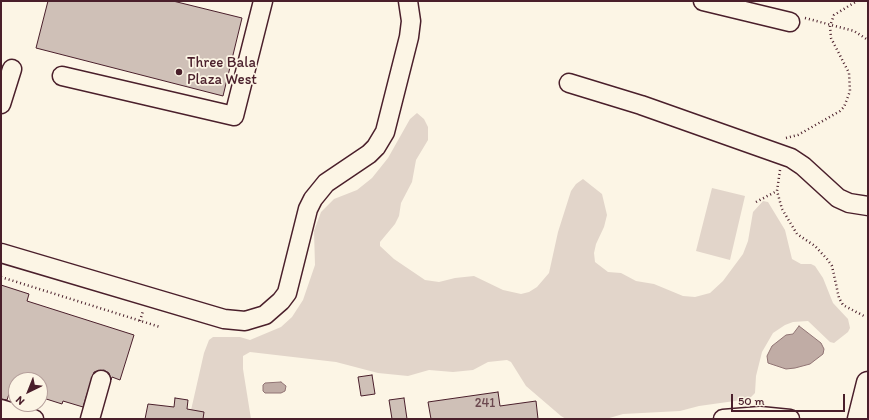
<!DOCTYPE html>
<style>
body{margin:0}
#map{position:relative;width:869px;height:420px;overflow:hidden;background:#fcf5e5;font-family:Itim,sans-serif}
canvas{display:block}
.frame{position:absolute;inset:0;border:2px solid #4a1f2b;pointer-events:none}
.north{position:absolute;left:8px;top:372px;width:40px;height:40px;box-sizing:border-box;background:#fcf5e5;border:1px solid #b59f9b;border-radius:50%;rotate:223deg;font-size:11px;font-weight:700;line-height:16px;text-align:center;color:#4a1f2b}
.north::after{content:'';display:block;margin:auto;width:14px;height:18px;background:#4a1f2b;clip-path:polygon(50% 0,100% 100%,50% 72%,0 100%)}
.scale{position:absolute;left:731px;top:394px;width:114px;height:18px;box-sizing:border-box;border:2px solid #4a1f2b;border-top:0;padding-left:5px;font-size:12px;line-height:14px;white-space:nowrap;color:#4a1f2b;-webkit-text-stroke:3px #fcf5e5;paint-order:stroke}
</style>
<div id="map">
<canvas width="869" height="420"></canvas>
<div class="frame"></div>
<div class="north">N</div>
<div class="scale">50 m</div>
</div>
<script>
const context = document.querySelector('canvas').getContext('2d');
context.lineJoin = 'round';
function fillPath(path, color) {
  context.fillStyle = color;
  context.fill(path, 'evenodd');
}
function poly(rows) {
  const path = new Path2D();
  for (const r of rows) {
    path.moveTo(r[0], r[1]);
    for (let i = 2; i < r.length; i += 2) path.lineTo(r[i], r[i + 1]);
  }
  return path;
}
function trace(path, color, width, dash) {
  context.strokeStyle = color;
  context.lineWidth = width;
  context.lineCap = dash ? 'butt' : 'round';
  context.setLineDash(dash || []);
  context.stroke(path);
}
function write(font, color, halo, rows, align = 'center') {
  context.font = font + ' Itim,sans-serif';
  context.lineWidth = 3.5;
  context.setLineDash([]);
  context.textBaseline = 'middle';
  context.strokeStyle = halo;
  context.fillStyle = color;
  for (const [text, x, y, turn = 0] of rows) {
    context.save();
    context.translate(x, y);
    context.rotate((+turn || 0) * Math.PI / 180);
    context.textAlign = isNaN(turn) ? turn : align;
    if (halo) context.strokeText(text, 0, 0);
    context.fillText(text, 0, 0);
    context.restore();
  }
}
fillPath(poly([
 [417,113,424,119,428,127,428,140,416,160,412,182,401,203,399,216,395,224,380,242,380,246,394,259,425,280,439,282,455,278,474,276,503,290,521,294,529,292,537,287,549,273,558,232,571,191,576,184,583,179,602,194,607,215,604,227,596,244,594,253,595,262,608,272,621,273,636,281,654,284,683,296,695,297,710,293,723,281,743,254,748,241,753,212,763,201,768,202,785,230,792,259,801,264,811,264,815,266,823,278,833,303,848,319,850,328,848,332,834,343,830,342,808,321,793,322,785,325,773,333,762,352,756,376,755,393,749,399,699,406,680,411,623,414,606,419,566,419,561,416,526,386,511,362,507,360,488,362,473,370,453,372,429,370,408,376,378,373,336,362,250,352,243,356,243,369,251,419,189,419,204,353,209,340,213,337,240,337,250,340,281,327,292,317,303,300,315,265,314,231,321,212,334,199,357,190,372,178,388,158,410,119],
 [712,188,745,196,730,260,696,251]
]), '#e2d5ca');
const water = poly([
 [799,326,821,343,824,349,823,354,810,364,795,368,786,369,768,363,767,356,772,346,786,335,793,334,799,326],
 [281,382,286,386,285,391,281,393,265,393,263,391,263,385,265,383,281,382]
]);
fillPath(water, '#c0aca5');
trace(water, '#917474', 1);
const building = poly([
 [48,1,173,1,242,18,223,96,36,48,48,1],
 [1,285,29,294,27,301,134,335,120,380,112,377,111,380,109,373,104,370,94,372,83,407,63,401,62,404,40,397,40,380,16,380,16,389,11,388,7,400,1,399,1,285],
 [372,375,375,394,361,396,358,377,372,375],
 [498,392,500,406,536,401,538,419,431,419,428,402,498,392],
 [175,398,188,400,187,409,204,412,203,419,145,419,148,404,174,407,175,398],
 [404,398,407,419,392,419,389,400,404,398]
]);
fillPath(building, '#cfc0b7');
trace(building, '#4a1f2b', 1);
const minor = poly([
 [703,1,790,22],
 [62,76,234,116,263,1],
 [569,83,641,105,791,158,803,166,838,198,849,203,868,206],
 [1,104,12,69],
 [1,253,224,319,245,321,265,315,281,301,287,293,308,209,313,199,326,183,369,154,376,147,385,132,409,37,411,21,408,1],
 [1,409,34,419],
 [90,419,101,380],
 [723,419,760,416,790,419]
]);
const major = poly([
 [859,419,868,383]
]);
trace(minor, '#4a1f2b', 21);
trace(major, '#4a1f2b', 25);
trace(poly([
 [805,18,854,31,868,40],
 [786,138,798,135,840,111,844,107,850,91,849,73,831,38,830,26,834,15,857,1],
 [780,170,777,191,782,209,797,234,815,246,827,259,832,266,839,298,843,305,864,316],
 [756,202,777,191],
 [1,277,160,327],
 [140,321,143,311]
]), '#4a1f2b', 2.5, [1, 3]);
trace(minor, '#fcf5e5', 18);
trace(major, '#fcf5e5', 22);
for (const [x, y, r, color] of [
 [179,72,4,"#4a1f2b"]
]) {
  const dot = new Path2D();
  dot.arc(x, y, r, 0, 2 * Math.PI);
  context.fillStyle = color;
  context.fill(dot);
  trace(dot, '#fcf5e5', 1.5);
}
write('13px', '#6b474e', null, [
 ["241",485,404]
]);
write('15px', '#4a1f2b', '#fcf5e5', [
 ["Three Bala",187,63],
 ["Plaza West",187,80]
], 'left');
</script>
